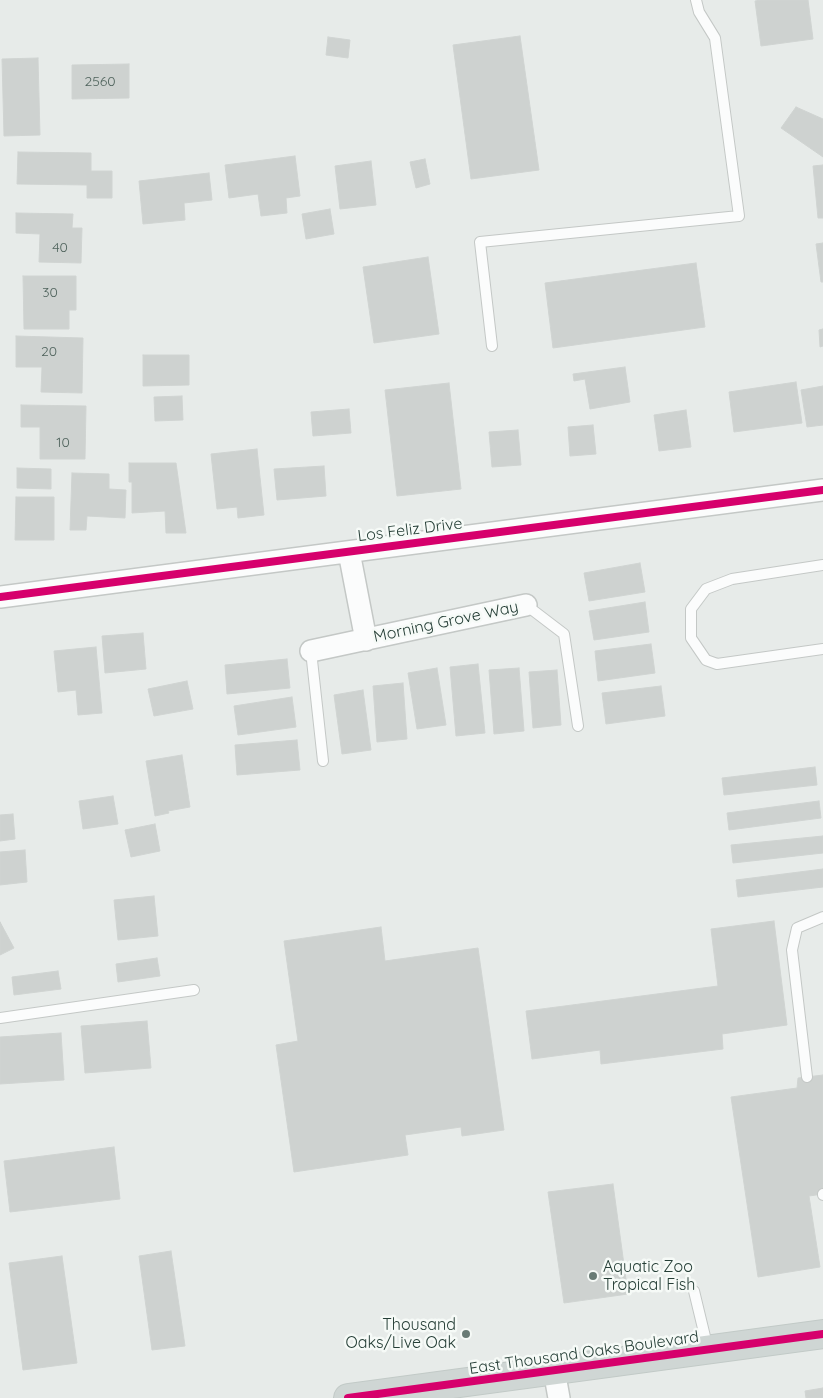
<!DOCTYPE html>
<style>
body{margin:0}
canvas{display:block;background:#e7ebe9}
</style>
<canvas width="823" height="1398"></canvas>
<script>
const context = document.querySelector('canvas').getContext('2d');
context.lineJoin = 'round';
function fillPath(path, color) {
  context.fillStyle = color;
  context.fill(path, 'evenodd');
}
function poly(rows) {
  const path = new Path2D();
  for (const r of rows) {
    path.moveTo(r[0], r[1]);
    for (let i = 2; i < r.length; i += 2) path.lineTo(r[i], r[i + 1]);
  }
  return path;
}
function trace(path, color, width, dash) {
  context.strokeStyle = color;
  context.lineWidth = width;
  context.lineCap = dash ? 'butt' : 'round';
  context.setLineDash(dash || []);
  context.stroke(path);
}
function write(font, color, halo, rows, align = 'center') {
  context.font = font + ' Quicksand,sans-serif';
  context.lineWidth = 5;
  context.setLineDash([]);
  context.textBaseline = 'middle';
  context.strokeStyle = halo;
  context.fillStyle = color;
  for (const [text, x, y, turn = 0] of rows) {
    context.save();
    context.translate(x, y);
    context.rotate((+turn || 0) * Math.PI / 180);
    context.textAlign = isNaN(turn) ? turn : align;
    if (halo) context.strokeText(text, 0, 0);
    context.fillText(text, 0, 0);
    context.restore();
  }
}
const building = poly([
 [761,0,808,0,813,39,761,46,755,1,761,0],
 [520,36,539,170,471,179,453,45,520,36],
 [328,37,350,40,348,58,326,55,328,37],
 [38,58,40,135,4,136,2,59,38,58],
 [129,64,129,98,72,99,72,65,129,64],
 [796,107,823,119,823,157,781,128,796,107],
 [18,152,91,153,91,171,112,171,112,198,87,198,87,185,17,184,18,152],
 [295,156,300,196,286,198,287,213,261,216,258,194,229,198,225,165,295,156],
 [425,159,430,184,416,188,410,162,425,159],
 [371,161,376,205,340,209,335,166,371,161],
 [823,165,823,218,818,218,813,166,823,165],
 [209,173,212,200,184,203,185,220,143,224,139,181,209,173],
 [330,209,334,234,306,239,302,214,330,209],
 [16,213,73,214,72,228,82,228,81,263,39,262,40,234,16,233,16,213],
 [823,243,823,282,821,282,816,244,823,243],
 [428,257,439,334,374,343,363,267,428,257],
 [696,263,705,327,553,348,545,283,696,263],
 [23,276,76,276,76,310,69,310,69,329,24,329,23,276],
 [823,329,823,346,820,347,819,330,823,329],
 [16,336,83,338,82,393,41,392,42,367,16,367,16,336],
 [143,355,189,355,189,385,143,386,143,355],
 [625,367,630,402,590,409,585,379,574,381,573,374,625,367],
 [796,382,802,423,734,432,729,392,796,382],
 [449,383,461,489,397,496,385,390,449,383],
 [823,386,823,425,807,427,801,390,823,386],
 [182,396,183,420,155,421,154,397,182,396],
 [21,405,86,406,85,459,40,459,40,427,21,427,21,405],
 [349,409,351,433,313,436,311,412,349,409],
 [686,410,691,447,659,451,654,415,686,410],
 [593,425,596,454,570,456,568,427,593,425],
 [518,430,521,465,492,467,489,432,518,430],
 [257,449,264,515,238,518,237,507,217,509,211,454,257,449],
 [129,463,176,463,186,533,166,533,165,511,132,513,132,482,129,482,129,463],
 [324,466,326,496,277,500,274,469,324,466],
 [17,468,51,469,51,489,17,488,17,468],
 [72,473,109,474,109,489,126,490,125,518,87,516,86,530,70,530,72,473],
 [16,497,54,497,54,540,15,540,16,497],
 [640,563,645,592,589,601,584,573,640,563],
 [645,602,649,632,594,640,589,611,645,602],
 [143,633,146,669,105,673,102,636,143,633],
 [651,644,655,673,598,681,595,651,651,644],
 [96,647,102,713,78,715,76,690,58,692,54,651,96,647],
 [287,659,290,688,227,694,225,665,287,659],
 [478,664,485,733,456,736,450,667,478,664],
 [437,668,446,725,417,729,408,673,437,668],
 [519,668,524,731,494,734,489,670,519,668],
 [557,670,561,725,533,728,529,672,557,670],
 [187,681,193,709,154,716,148,689,187,681],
 [403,683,407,739,377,742,373,686,403,683],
 [661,686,665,716,606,724,602,693,661,686],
 [363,690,371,750,342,754,334,695,363,690],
 [292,697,296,727,238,735,234,706,292,697],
 [297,740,300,770,237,775,235,745,297,740],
 [182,755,190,807,168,811,169,813,155,816,146,761,182,755],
 [815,767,817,785,724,795,722,778,815,767],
 [113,796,118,824,83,829,79,801,113,796],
 [819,801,821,818,729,830,727,813,819,801],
 [13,814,15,839,0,841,0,815,13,814],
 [155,824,160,851,131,857,125,830,155,824],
 [823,836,823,853,733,863,731,845,823,836],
 [25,850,27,882,0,885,0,852,25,850],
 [823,869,823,887,738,897,736,880,823,869],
 [154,896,158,936,118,940,114,900,154,896],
 [774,921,787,1025,722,1034,723,1049,601,1064,600,1050,532,1059,526,1011,718,986,711,929,774,921],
 [0,922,14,948,0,955,0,922],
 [381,927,385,961,478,948,504,1130,462,1136,461,1127,405,1135,408,1155,294,1172,276,1045,298,1041,284,941,381,927],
 [157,958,160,976,118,982,116,964,157,958],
 [58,971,61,989,14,995,12,977,58,971],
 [147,1021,151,1068,85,1073,81,1026,147,1021],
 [61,1033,64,1080,0,1084,0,1037,61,1033],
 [823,1075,823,1194,809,1196,820,1267,758,1277,731,1097,797,1088,798,1078,823,1075],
 [114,1147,120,1199,10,1212,4,1161,114,1147],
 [613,1184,628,1294,564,1303,548,1192,613,1184],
 [171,1251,185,1346,152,1350,139,1256,171,1251],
 [62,1256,77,1363,23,1370,9,1263,62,1256],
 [823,1388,823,1398,806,1398,805,1391,823,1388]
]);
fillPath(building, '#ced2d0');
trace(building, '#d0d4d2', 1);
const service = poly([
 [492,346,480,242,739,216,715,38,699,12,696,0],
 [823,565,732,579,706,589,691,609,691,638,706,660,717,664,823,649],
 [526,605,564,634,578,726],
 [311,651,323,761],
 [0,1018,194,990],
 [807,1077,792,950,797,928,823,917],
 [823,1194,823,1195],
 [694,1291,708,1349]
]);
const minor = poly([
 [349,552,366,640],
 [0,597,823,490],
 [311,651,526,605],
 [554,1370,559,1398]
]);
const primary = poly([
 [348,1398,823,1334]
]);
trace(service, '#c4c8c6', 12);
trace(minor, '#c4c8c6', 24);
trace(primary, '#c2cac7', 30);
trace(service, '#fbfcfc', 10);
trace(minor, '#fbfcfc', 21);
trace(primary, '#cfd6d4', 28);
trace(poly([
 [0,597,823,490],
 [348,1398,823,1334]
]), '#d6006c', 8);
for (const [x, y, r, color] of [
 [593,1276,5,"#697b75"],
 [466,1334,5,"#697b75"]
]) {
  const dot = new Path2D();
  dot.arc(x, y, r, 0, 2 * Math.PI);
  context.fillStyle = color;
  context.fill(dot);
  trace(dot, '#f6faf7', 2);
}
write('14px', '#50645d', null, [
 ["2560",100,82],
 ["40",60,248],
 ["30",50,293],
 ["20",49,352],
 ["10",63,443]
]);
write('16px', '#253e36', '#f6faf7', [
 ["Los Feliz Drive",410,530,-7],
 ["Morning Grove Way",446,622,-12],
 ["East Thousand Oaks Boulevard",584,1353,-8]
]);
write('16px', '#253e36', '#f6faf7', [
 ["Aquatic Zoo",603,1267],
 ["Tropical Fish",603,1285],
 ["Thousand",456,1325,"right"],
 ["Oaks/Live Oak",456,1343,"right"]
], 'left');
</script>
